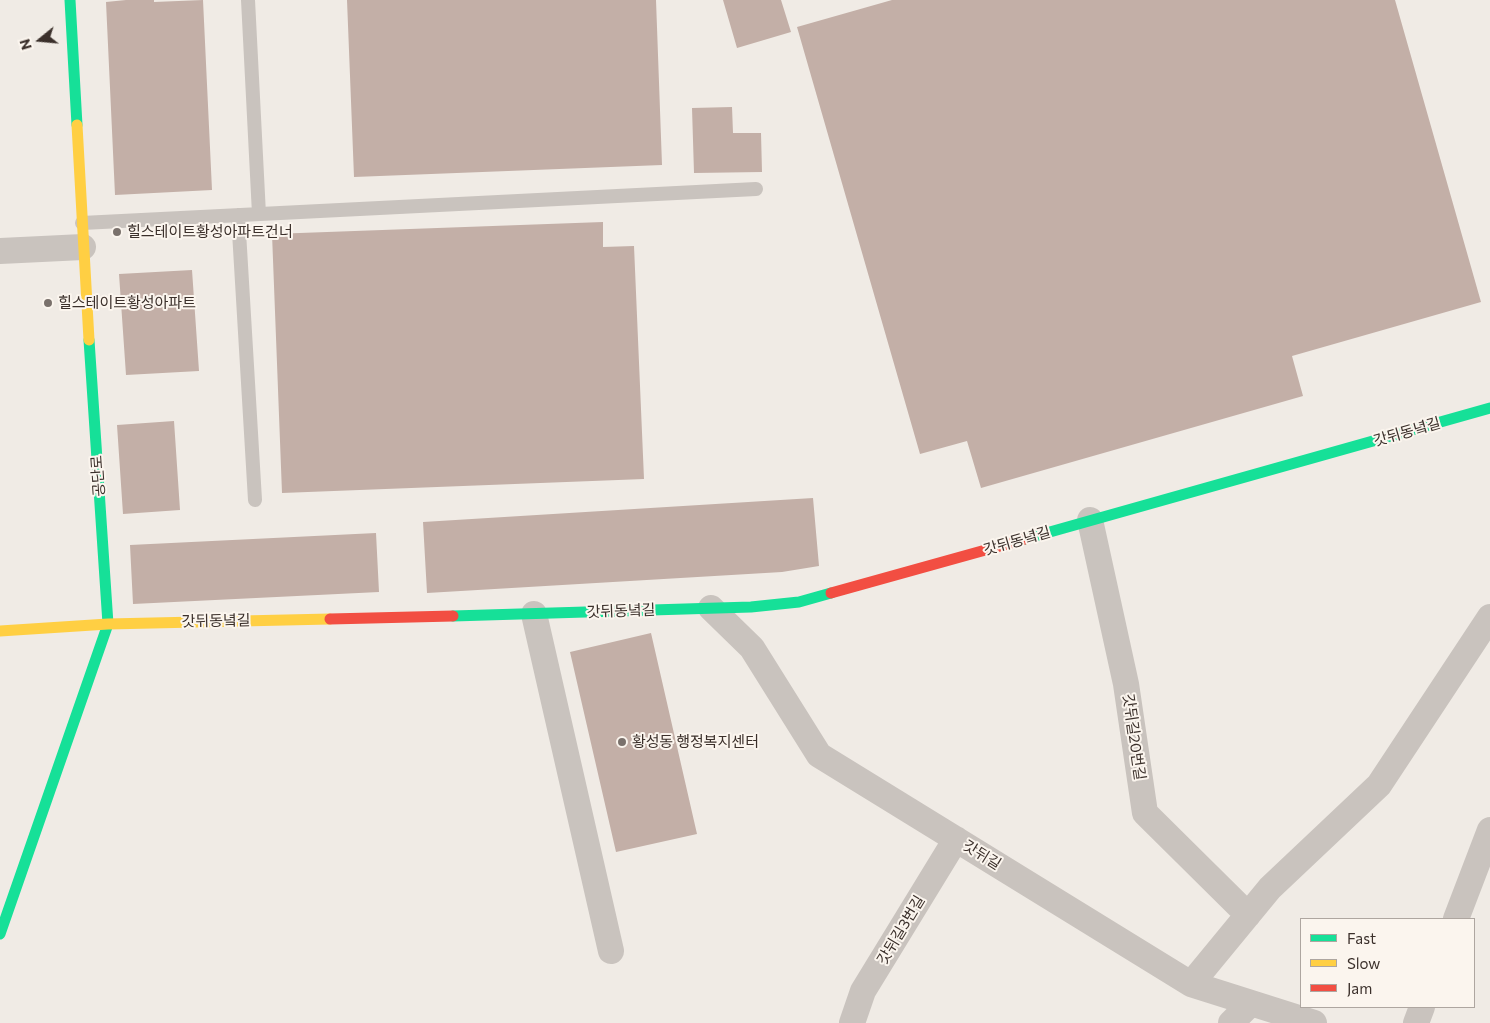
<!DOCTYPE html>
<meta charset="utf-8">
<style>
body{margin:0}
#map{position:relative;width:1490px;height:1023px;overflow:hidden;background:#f0ebe5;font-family:Commissioner,sans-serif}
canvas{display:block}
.legend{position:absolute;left:1300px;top:918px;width:175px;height:90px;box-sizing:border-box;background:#fbf5ee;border:1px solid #aea6a0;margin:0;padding:6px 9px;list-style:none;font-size:15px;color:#3b302b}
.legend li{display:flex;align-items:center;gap:10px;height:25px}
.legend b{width:25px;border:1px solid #aea6a0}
.north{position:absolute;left:15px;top:15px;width:50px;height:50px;-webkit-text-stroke:4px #fbf5ee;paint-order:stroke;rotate:253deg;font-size:14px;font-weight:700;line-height:20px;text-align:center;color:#3b302b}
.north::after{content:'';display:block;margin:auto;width:18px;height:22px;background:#3b302b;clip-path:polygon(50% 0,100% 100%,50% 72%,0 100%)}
</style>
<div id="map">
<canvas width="1490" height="1023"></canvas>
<ul class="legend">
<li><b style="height:6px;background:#16e098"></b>Fast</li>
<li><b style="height:6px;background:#ffcf43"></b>Slow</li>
<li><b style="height:6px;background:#f24e42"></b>Jam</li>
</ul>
<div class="north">N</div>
</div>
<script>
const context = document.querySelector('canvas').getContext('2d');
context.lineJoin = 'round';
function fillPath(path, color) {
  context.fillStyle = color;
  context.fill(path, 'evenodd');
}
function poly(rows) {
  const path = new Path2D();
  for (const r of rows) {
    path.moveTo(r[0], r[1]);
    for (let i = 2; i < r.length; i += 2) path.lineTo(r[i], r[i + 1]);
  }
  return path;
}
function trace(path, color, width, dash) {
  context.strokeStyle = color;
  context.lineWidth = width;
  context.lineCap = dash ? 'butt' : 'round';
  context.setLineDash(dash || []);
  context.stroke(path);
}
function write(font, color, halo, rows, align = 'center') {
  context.font = font + ' Commissioner,"Noto Sans KR",sans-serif';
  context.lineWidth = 4;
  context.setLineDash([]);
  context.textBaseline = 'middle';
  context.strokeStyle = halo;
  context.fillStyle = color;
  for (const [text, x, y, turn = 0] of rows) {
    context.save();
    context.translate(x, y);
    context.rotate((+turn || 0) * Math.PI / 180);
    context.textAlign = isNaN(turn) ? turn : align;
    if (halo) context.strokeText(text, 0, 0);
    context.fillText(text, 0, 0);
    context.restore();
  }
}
fillPath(poly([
 [126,0,154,0,154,2,203,0,212,190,115,195,106,2],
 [347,0,656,0,662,165,354,177],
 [723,0,781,0,791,32,737,48],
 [892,0,1395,0,1481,302,1292,356,1303,396,981,488,967,441,920,454,797,27],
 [732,107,733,133,761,133,762,172,694,173,692,108],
 [603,222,603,247,634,246,644,479,282,493,272,234],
 [192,270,199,371,126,375,119,274],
 [174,421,180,510,123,514,117,425],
 [813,498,819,566,782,572,427,593,423,522],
 [376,533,379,592,133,604,130,545],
 [651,633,697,834,616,852,570,652]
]), '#c3afa7');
trace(poly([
 [248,0,259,214],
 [238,215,255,500],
 [82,223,756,189]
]), '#c9c3be', 14);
trace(poly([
 [0,251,83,247],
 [1090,520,1126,684,1145,813,1248,915],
 [711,608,752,648,819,755,1191,984,1314,1023],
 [534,614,611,951],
 [1456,919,1490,830],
 [1191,984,1270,888,1379,785,1490,617],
 [852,1023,863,991,956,839],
 [1231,1023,1251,1003],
 [1416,1023,1422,1007]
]), '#c9c3be', 26);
trace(poly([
 [70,0,77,125],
 [1025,539,1490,408],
 [453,616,751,607,799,602,831,593],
 [0,934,108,624,89,340]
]), '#16e098', 11);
trace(poly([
 [77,125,89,340],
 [0,631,108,624,330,619]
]), '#ffcf43', 11);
trace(poly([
 [831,593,1025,539],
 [330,619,453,616]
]), '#f24e42', 11);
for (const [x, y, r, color] of [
 [117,232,5,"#7a716c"],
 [48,303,5,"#7a716c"],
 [622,742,5,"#7a716c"]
]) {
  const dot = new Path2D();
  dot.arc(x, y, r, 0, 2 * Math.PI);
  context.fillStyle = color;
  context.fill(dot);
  trace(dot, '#fbf5ee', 2);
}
write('15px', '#3b302b', '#fbf5ee', [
 ["힐스테이트황성아파트건너",127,232],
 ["힐스테이트황성아파트",58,303],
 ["황성동 행정복지센터",632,742]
], 'left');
write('15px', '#3b302b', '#fbf5ee', [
 ["갓뒤동녘길",1407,432,-16],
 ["공단로",98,476,-94],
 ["갓뒤동녘길",1017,541,-16],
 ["갓뒤동녘길",621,611,-2],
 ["갓뒤동녘길",216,621,-1],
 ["갓뒤길20번길",1134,737,82],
 ["갓뒤길",982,855,32],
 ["갓뒤길3번길",901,930,-59]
]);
</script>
